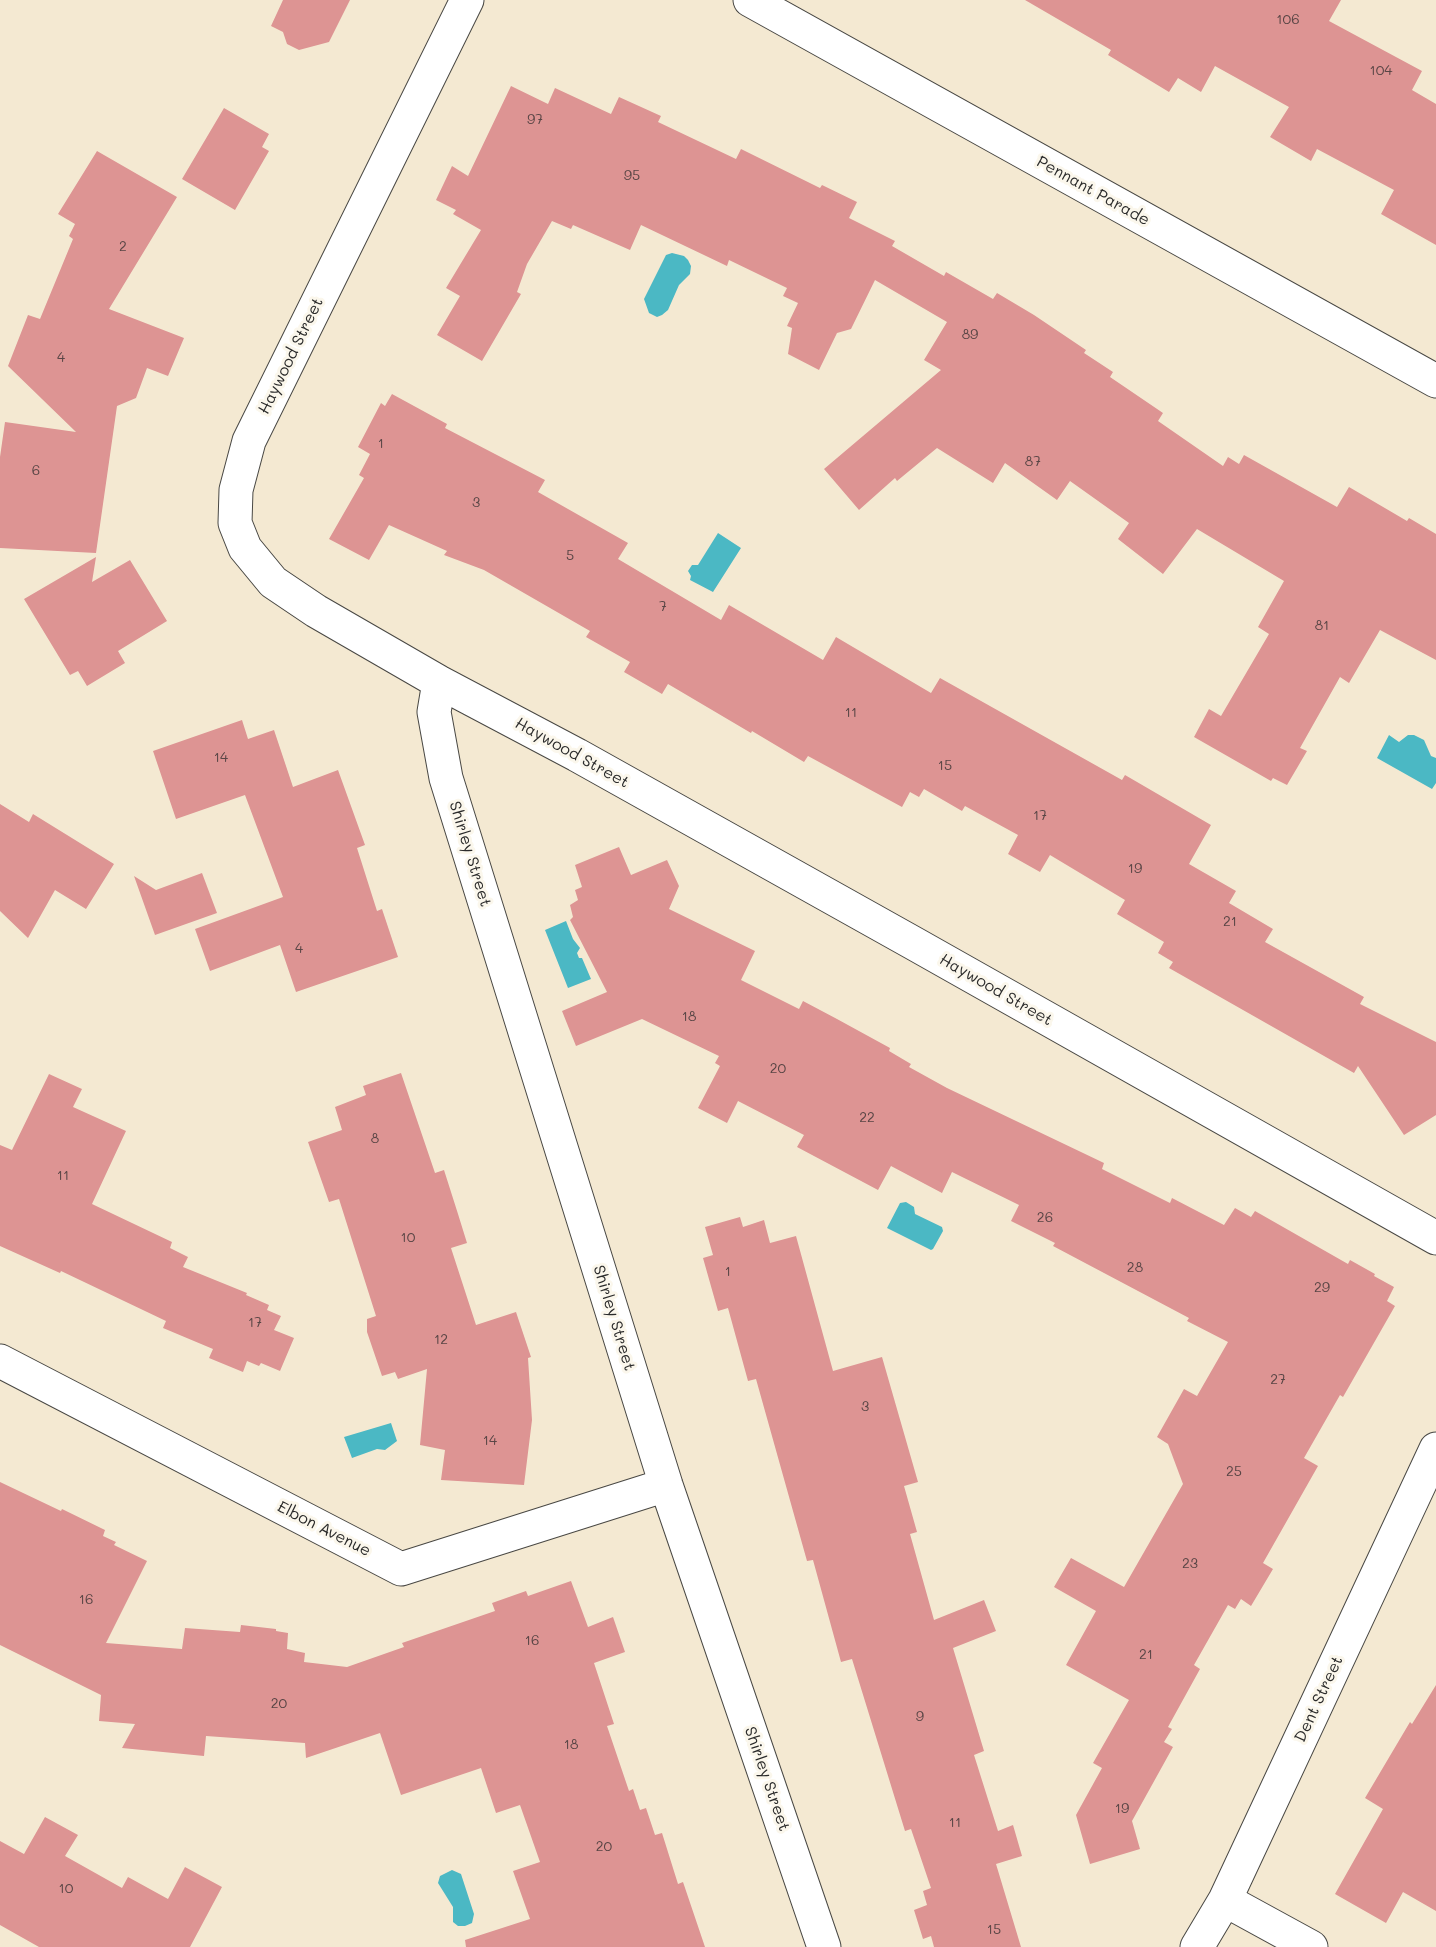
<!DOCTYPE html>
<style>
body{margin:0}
canvas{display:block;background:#f4e9d2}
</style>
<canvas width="1436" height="1947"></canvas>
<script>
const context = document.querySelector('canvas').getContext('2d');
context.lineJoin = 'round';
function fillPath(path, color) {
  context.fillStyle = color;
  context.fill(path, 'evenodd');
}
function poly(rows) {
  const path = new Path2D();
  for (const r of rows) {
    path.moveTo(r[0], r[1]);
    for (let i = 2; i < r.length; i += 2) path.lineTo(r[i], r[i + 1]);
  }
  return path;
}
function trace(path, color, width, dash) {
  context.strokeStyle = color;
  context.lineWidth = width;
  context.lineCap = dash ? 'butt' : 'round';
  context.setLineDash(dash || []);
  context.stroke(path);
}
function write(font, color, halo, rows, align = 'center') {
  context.font = font + ' Mali,sans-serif';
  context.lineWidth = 6;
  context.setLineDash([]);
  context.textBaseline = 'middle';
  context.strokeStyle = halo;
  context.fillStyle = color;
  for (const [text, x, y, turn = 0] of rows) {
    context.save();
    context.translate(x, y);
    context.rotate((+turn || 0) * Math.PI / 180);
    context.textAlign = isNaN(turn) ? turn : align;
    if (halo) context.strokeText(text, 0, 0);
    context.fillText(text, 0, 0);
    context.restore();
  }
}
fillPath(poly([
 [672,253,684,256,688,260,691,266,690,274,679,285,668,310,662,315,657,317,649,313,644,299,666,255],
 [718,533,741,548,713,592,690,580,691,576,688,571,692,565,698,565],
 [1389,735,1399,742,1408,735,1414,735,1424,740,1431,756,1436,758,1436,783,1432,789,1377,758],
 [566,921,573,939,580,948,577,953,579,958,582,958,591,979,568,988,545,930],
 [906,1202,914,1207,915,1214,942,1227,943,1231,933,1249,931,1250,887,1228,900,1203],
 [391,1423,397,1441,385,1450,377,1449,352,1458,344,1437],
 [452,1870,461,1874,474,1914,472,1923,465,1926,458,1926,453,1922,453,1907,438,1883,440,1876]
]), '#4bb8c4');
fillPath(poly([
 [283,0,350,0,329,42,299,50,287,44,283,32,271,26],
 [1025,0,1341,0,1329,21,1422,71,1412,90,1436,104,1436,245,1381,214,1394,190,1317,149,1311,161,1270,137,1289,107,1215,66,1201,92,1178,78,1169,92,1108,55,1111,50],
 [511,86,548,104,555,88,611,114,619,97,661,116,658,122,736,159,741,149,820,188,822,185,857,202,849,218,895,241,892,246,944,276,946,272,993,299,997,293,1034,315,1086,350,1084,353,1113,372,1110,377,1163,413,1158,421,1223,466,1228,457,1239,464,1244,455,1337,507,1349,487,1407,521,1409,518,1436,534,1436,660,1380,630,1349,683,1340,677,1300,748,1307,751,1287,785,1273,778,1271,781,1194,737,1209,709,1221,716,1269,634,1258,627,1284,581,1197,529,1163,574,1118,539,1129,523,1070,481,1057,500,1005,463,993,483,937,448,897,481,895,478,859,510,824,469,941,370,924,360,947,322,875,280,851,329,837,333,819,370,788,354,792,328,787,326,798,303,783,296,787,288,729,260,727,266,641,225,630,250,573,225,571,229,552,221,527,264,517,292,521,294,482,361,437,335,460,296,446,288,481,230,453,214,456,210,436,200,452,166,468,176],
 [224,108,269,134,262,147,269,151,235,210,182,179],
 [97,151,177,197,109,309,184,338,168,376,147,368,136,398,117,406,96,553,0,548,0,457,5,422,76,432,8,366,28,315,40,319,73,239,69,236,75,224,58,214],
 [392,394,447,424,445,428,545,480,538,492,628,543,618,559,721,620,729,605,823,660,836,637,931,693,940,678,1122,780,1125,775,1211,825,1189,864,1236,891,1229,903,1273,929,1265,942,1364,997,1360,1004,1436,1042,1436,1115,1404,1135,1358,1066,1354,1073,1169,968,1173,962,1158,953,1164,942,1117,914,1125,900,1050,855,1040,872,1008,854,1018,835,965,806,962,811,924,789,919,797,910,792,902,807,808,756,804,762,752,731,751,733,668,684,662,694,624,672,630,662,586,637,590,631,484,570,444,555,447,551,389,525,369,560,329,539,364,478,359,475,370,454,358,447,381,403,385,406],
 [96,557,92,582,130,560,167,621,118,651,125,663,87,686,78,671,70,675,24,599],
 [242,720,248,739,274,730,293,787,338,770,365,845,357,848,377,911,382,909,398,957,296,992,280,945,210,971,195,929,283,897,245,795,176,819,153,751],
 [0,804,29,822,33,814,114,864,86,909,55,890,28,938,0,911],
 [619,847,631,875,667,860,679,886,669,909,755,951,741,980,799,1009,803,1001,837,1019,890,1048,889,1051,911,1064,909,1067,947,1088,1104,1163,1102,1169,1170,1203,1172,1198,1224,1225,1235,1208,1251,1217,1255,1211,1348,1264,1350,1260,1375,1274,1374,1276,1394,1287,1387,1301,1395,1306,1343,1397,1340,1395,1304,1458,1318,1466,1263,1563,1273,1569,1251,1606,1241,1599,1235,1609,1228,1605,1194,1665,1200,1669,1168,1727,1172,1729,1164,1742,1173,1747,1132,1821,1140,1849,1090,1864,1076,1815,1102,1768,1093,1763,1129,1700,1066,1665,1096,1611,1054,1587,1071,1558,1124,1587,1183,1484,1168,1444,1157,1437,1184,1389,1197,1396,1228,1342,1187,1321,1189,1318,1053,1246,1055,1243,1011,1221,1019,1205,952,1172,942,1193,891,1166,878,1190,797,1147,804,1135,738,1101,727,1123,698,1108,720,1066,715,1063,719,1056,642,1019,576,1046,562,1011,607,992,570,920,573,917,570,905,578,900,575,890,582,887,575,865],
 [202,873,217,913,155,935,134,876,156,890],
 [401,1073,435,1173,444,1170,458,1214,467,1243,451,1248,476,1325,516,1312,531,1357,528,1358,532,1420,524,1485,441,1480,445,1450,420,1445,427,1369,398,1379,395,1372,382,1376,367,1332,367,1319,376,1316,339,1199,329,1202,308,1142,342,1130,335,1107,366,1095,363,1086],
 [49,1074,82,1089,73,1107,126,1131,92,1204,172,1242,170,1248,188,1257,183,1267,247,1293,246,1295,269,1305,267,1310,281,1316,274,1330,294,1338,280,1371,261,1363,259,1366,247,1361,243,1372,209,1358,213,1349,163,1328,166,1321,61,1271,60,1273,0,1246,0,1145,12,1150],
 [740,1217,743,1227,764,1220,770,1243,796,1236,833,1371,882,1357,918,1482,904,1486,917,1532,910,1534,934,1620,984,1600,996,1631,953,1648,984,1751,974,1755,998,1831,1013,1825,1022,1856,996,1864,1021,1947,934,1947,931,1936,923,1939,914,1910,927,1905,923,1891,931,1888,911,1829,905,1831,852,1659,841,1662,813,1560,807,1561,756,1379,748,1381,728,1308,718,1311,703,1258,713,1255,705,1227],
 [0,1482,61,1511,62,1509,105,1530,103,1536,116,1542,114,1545,147,1561,106,1643,182,1649,185,1628,240,1632,241,1625,276,1629,276,1631,288,1633,287,1649,305,1653,304,1662,347,1667,404,1647,402,1643,495,1611,492,1603,526,1591,528,1596,571,1581,588,1627,613,1617,625,1652,594,1663,614,1724,607,1726,629,1791,633,1789,640,1810,646,1808,655,1835,662,1833,678,1884,683,1882,705,1947,466,1947,465,1940,530,1919,513,1871,540,1862,520,1805,496,1813,481,1768,401,1795,380,1733,306,1758,305,1743,206,1736,204,1756,122,1748,135,1724,99,1721,101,1695,0,1645],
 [1436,1685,1436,1911,1403,1892,1386,1923,1335,1894,1383,1809,1365,1798,1410,1722,1412,1724],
 [45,1817,78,1835,65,1856,122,1888,128,1877,168,1899,185,1867,222,1887,190,1947,39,1947,0,1925,0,1841,24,1854]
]), '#dd9493');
const minor = poly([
 [467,0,249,441,236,490,235,523,245,548,273,582,316,611,439,682,577,755,915,944,1436,1238],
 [750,0,1436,381],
 [439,682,434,712,446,778,666,1485,824,1947],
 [0,1361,401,1569,666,1485],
 [1225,1900,1311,1947],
 [1197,1947,1225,1900,1436,1449]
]);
trace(minor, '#494844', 35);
trace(minor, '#fff', 33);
write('14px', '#584545', null, [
 ["106",1288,20],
 ["104",1381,71],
 ["97",535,120],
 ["95",632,176],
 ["2",123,247],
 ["89",970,335],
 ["4",61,358],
 ["1",381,444],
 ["87",1033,462],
 ["6",36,471],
 ["3",476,503],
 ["5",570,556],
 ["7",663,607],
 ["81",1322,626],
 ["11",851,713],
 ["14",221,758],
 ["15",945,766],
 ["17",1040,816],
 ["19",1135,869],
 ["21",1230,922],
 ["4",299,949],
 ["18",689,1017],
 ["20",778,1069],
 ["22",867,1118],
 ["8",375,1139],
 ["11",63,1176],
 ["26",1045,1218],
 ["10",408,1238],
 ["28",1135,1268],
 ["1",728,1272],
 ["29",1322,1288],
 ["17",255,1323],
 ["12",441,1340],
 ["27",1278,1380],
 ["3",865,1407],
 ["14",490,1441],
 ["25",1234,1472],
 ["23",1190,1564],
 ["16",86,1600],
 ["16",532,1641],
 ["21",1146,1655],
 ["20",279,1704],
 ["9",920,1717],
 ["18",571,1745],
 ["19",1122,1809],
 ["11",955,1823],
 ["20",604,1847],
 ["10",66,1889],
 ["15",994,1930]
]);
write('16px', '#2b2b2b', '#fbf7ec', [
 ["Pennant Parade",1093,191,29],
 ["Haywood Street",291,356,-64],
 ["Haywood Street",572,753,29],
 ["Shirley Street",470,854,73],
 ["Haywood Street",996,990,30],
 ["Shirley Street",614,1318,73],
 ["Elbon Avenue",324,1529,27],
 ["Dent Street",1319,1699,-65],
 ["Shirley Street",767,1779,71]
]);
</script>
